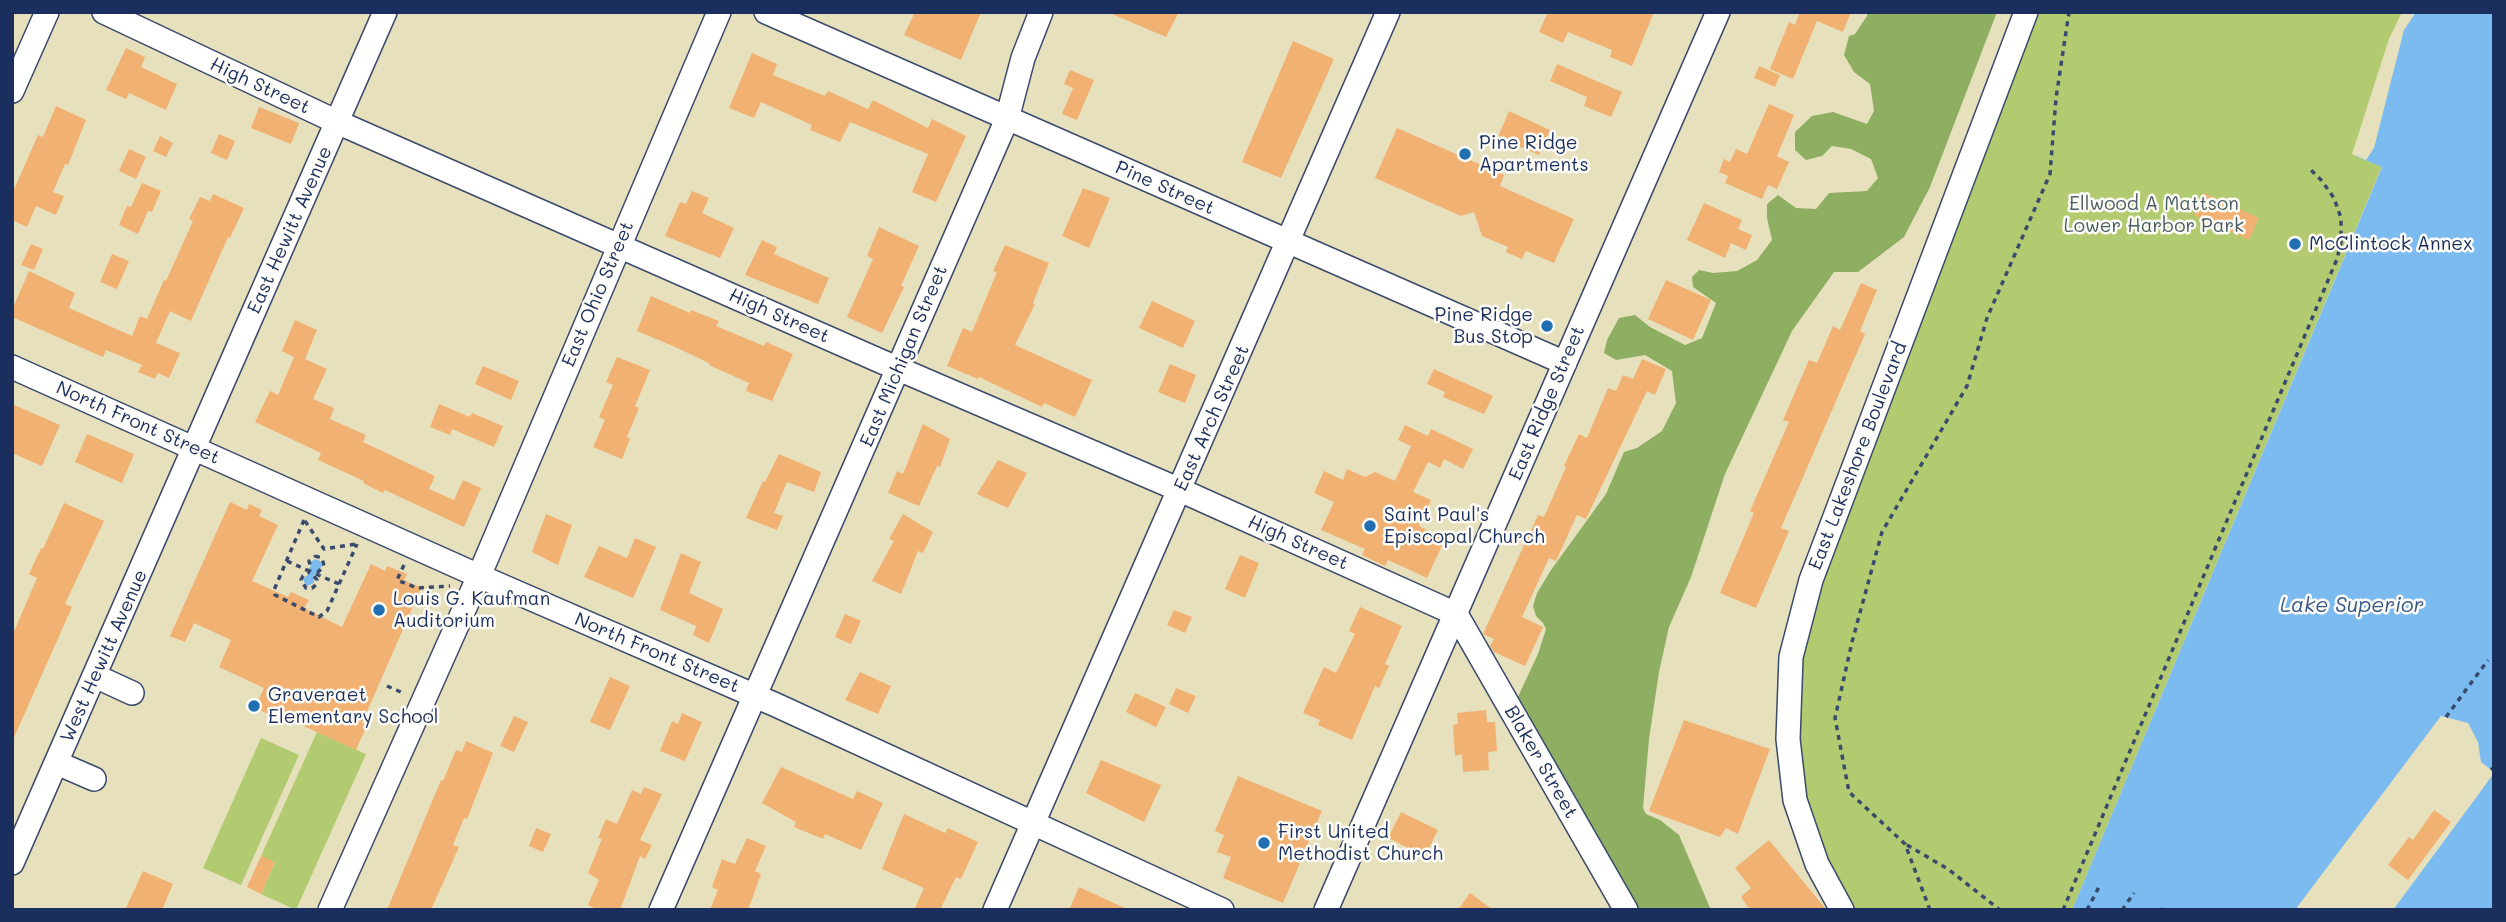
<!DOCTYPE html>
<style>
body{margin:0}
#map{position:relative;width:2506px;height:922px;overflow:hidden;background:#e7e0bd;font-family:Mali,sans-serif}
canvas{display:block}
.frame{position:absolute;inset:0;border:14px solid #1b2f5e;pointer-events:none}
</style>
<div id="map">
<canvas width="2506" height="922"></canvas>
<div class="frame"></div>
</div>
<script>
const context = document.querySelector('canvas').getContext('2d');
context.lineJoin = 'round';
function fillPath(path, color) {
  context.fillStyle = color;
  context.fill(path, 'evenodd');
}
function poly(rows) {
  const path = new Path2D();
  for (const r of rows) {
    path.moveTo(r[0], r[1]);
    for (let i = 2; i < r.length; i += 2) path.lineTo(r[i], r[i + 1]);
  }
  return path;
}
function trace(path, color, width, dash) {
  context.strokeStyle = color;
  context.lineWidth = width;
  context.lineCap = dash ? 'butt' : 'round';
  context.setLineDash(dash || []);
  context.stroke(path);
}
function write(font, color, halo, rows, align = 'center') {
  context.font = font + ' Mali,sans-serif';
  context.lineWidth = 5;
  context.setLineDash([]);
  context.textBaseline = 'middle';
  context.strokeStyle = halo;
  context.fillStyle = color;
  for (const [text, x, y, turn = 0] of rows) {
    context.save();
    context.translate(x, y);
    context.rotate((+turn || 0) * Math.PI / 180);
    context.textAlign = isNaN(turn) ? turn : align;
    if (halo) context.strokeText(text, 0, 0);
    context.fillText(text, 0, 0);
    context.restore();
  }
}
fillPath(poly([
 [2026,12,2406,12,2355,156,2382,166,2072,910,1842,910,1817,864,1788,739,1811,580],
 [317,732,366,754,296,910,261,894,275,863,261,856],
 [261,738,299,755,241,885,203,868]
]), '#b3cb70');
fillPath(poly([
 [1867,12,1997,12,1930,187,1904,237,1858,272,1834,272,1792,331,1725,474,1691,577,1669,627,1659,672,1649,739,1643,808,1646,814,1660,820,1679,835,1711,910,1634,910,1515,703,1538,654,1546,629,1543,623,1536,616,1533,606,1537,593,1551,570,1606,494,1624,452,1637,448,1662,431,1676,403,1672,371,1645,355,1616,360,1604,353,1607,340,1619,318,1635,315,1650,327,1685,345,1702,338,1716,303,1693,287,1692,277,1699,270,1713,273,1737,271,1757,260,1772,240,1767,218,1767,204,1778,195,1796,208,1816,209,1829,193,1867,191,1878,178,1871,159,1851,149,1832,146,1822,156,1806,160,1795,150,1795,132,1812,116,1833,112,1867,124,1874,111,1870,84,1854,72,1844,55,1849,36,1855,34,1867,16]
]), '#8eaf62');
fillPath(poly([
 [2406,12,2494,12,2494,772,2481,762,2478,742,2468,723,2441,716,2295,910,2072,910,2382,167,2355,156],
 [315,559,320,561,322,566,314,576,314,583,307,586,304,582,304,578,309,574,311,562],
 [2494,773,2494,910,2393,910,2478,795]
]), '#7bbbef');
fillPath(poly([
 [2402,12,2416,12,2404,30,2374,148,2366,160,2352,154,2389,39]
]), '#e7e0bd');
fillPath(poly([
 [915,12,981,12,961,60,904,35],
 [1107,12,1179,12,1166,37],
 [1548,12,1654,12,1632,66,1610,57,1612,50,1568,32,1563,43,1539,32],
 [1851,12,1843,32,1817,21,1793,79,1770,69,1789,22,1795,25,1799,14,1796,12],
 [1293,41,1334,59,1281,178,1242,162],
 [126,48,145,57,141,67,177,84,166,110,129,93,126,99,106,90],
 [752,53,777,64,773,75,825,96,828,91,868,109,873,100,928,128,932,119,966,136,936,202,912,192,928,154,850,122,840,142,810,130,812,125,761,102,754,118,729,108],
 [1557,64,1622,92,1611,117,1584,106,1587,97,1550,81],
 [1759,66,1780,75,1775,87,1754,78],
 [1070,70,1094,80,1077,120,1062,114,1073,88,1064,84],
 [1769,104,1794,115,1777,156,1789,162,1777,189,1768,185,1762,199,1725,183,1728,176,1719,172,1724,159,1730,162,1736,149,1747,154],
 [56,106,86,120,68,165,65,164,53,192,64,196,56,215,36,206,27,227,12,220,12,194,38,135,43,137],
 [259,107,299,123,291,144,251,128],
 [1509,111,1550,130,1539,155,1498,137],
 [1397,128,1504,175,1500,186,1574,219,1554,263,1526,251,1522,259,1506,252,1508,247,1482,236,1474,212,1461,216,1375,178],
 [219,134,235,141,227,160,211,153],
 [160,136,173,143,166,157,153,151],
 [129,149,146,157,136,179,119,171],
 [142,183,161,191,152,212,148,211,138,234,119,225,127,206,131,207],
 [1083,188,1110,198,1089,248,1062,236],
 [692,191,709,198,702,213,734,228,720,258,665,236,680,202,686,204],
 [2204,193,2259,218,2249,240,2194,215],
 [213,194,244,208,230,238,228,237,191,321,170,311,156,343,180,353,169,378,158,373,155,379,138,372,142,365,106,350,103,357,12,317,12,310,29,271,75,293,69,308,132,336,140,316,147,319,164,280,166,281,193,221,189,219,200,197,210,201],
 [1704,203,1742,220,1738,229,1752,235,1746,250,1731,243,1725,258,1687,240],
 [879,227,919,246,901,286,904,287,882,333,847,317,873,259,867,256],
 [762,240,777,247,774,254,829,278,818,304,745,275],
 [31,244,43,249,34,270,21,265],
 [1005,245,1049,263,1033,303,1035,304,1015,345,1092,380,1075,417,1044,403,1042,407,979,377,978,379,947,366,963,328,972,332,997,272,993,271],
 [112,254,129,261,117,289,100,282],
 [1666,280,1711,300,1693,340,1648,319],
 [1861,283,1877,290,1860,331,1865,334,1781,528,1789,531,1756,608,1720,593,1754,513,1750,511,1789,422,1783,420,1809,360,1817,363,1833,326,1840,330],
 [651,296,690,313,691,310,719,321,716,326,764,346,766,342,793,354,772,401,746,391,749,383,709,365,709,363,673,346,637,331],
 [1152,301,1195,321,1183,348,1139,328],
 [295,320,317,330,305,359,327,369,313,399,334,408,330,419,366,435,363,442,435,476,429,489,454,500,463,480,481,488,464,527,385,490,383,493,363,483,364,481,318,460,321,453,255,422,270,391,278,395,294,357,282,351],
 [617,357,650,370,635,406,639,408,627,437,630,439,622,459,593,447,605,420,599,417,613,385,606,382],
 [1642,359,1666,369,1655,395,1647,391,1586,519,1577,515,1556,561,1549,558,1522,617,1543,627,1525,666,1494,652,1490,646,1494,639,1483,634,1538,515,1544,517,1566,467,1564,466,1579,434,1587,438,1608,388,1616,391,1623,375,1633,379],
 [1170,364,1196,375,1185,403,1158,392],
 [483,366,519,381,511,400,475,384],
 [1434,369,1493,396,1484,414,1443,397,1445,392,1427,384],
 [12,404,60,425,42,466,12,453],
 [439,404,470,417,472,413,503,426,494,447,452,429,450,435,430,427],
 [923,424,950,439,940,467,937,466,919,506,888,493,897,471,903,474],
 [1405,425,1428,436,1431,429,1473,449,1463,469,1444,459,1440,468,1428,462,1413,492,1431,500,1419,526,1445,539,1427,578,1388,560,1385,566,1362,555,1365,549,1321,530,1334,502,1314,493,1324,471,1343,480,1347,469,1365,477,1375,472,1395,481,1411,446,1398,440],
 [87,434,134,454,122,483,75,462],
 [779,454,821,472,814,492,787,482,774,513,783,516,777,530,746,518,763,481,765,482],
 [998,460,1027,473,1008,508,977,494],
 [230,502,247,510,249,504,262,510,259,516,278,525,252,581,288,597,291,592,309,600,304,608,342,627,371,564,385,571,387,566,407,574,404,580,421,588,362,723,367,725,356,750,284,717,282,720,255,708,264,688,219,667,231,640,194,623,185,642,170,636],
 [64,503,104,521,65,604,72,607,12,742,12,636,37,578,29,574,41,548,43,549],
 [546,514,572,525,558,565,532,552],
 [903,514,933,532,923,553,918,551,901,594,872,581,894,541,889,539],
 [635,538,656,547,633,598,584,577,599,546,627,558],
 [681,553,701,562,689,593,723,609,709,643,693,635,696,626,660,610],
 [1240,555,1259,563,1245,598,1225,589],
 [1360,607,1402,626,1385,664,1389,666,1379,688,1375,686,1352,740,1318,725,1320,720,1303,713,1324,667,1336,673,1355,634,1349,631],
 [1174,610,1192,617,1185,633,1167,625],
 [845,614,861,621,851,644,835,637],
 [860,672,891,686,878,714,845,700],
 [610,677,630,686,610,730,590,722],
 [1176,688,1196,696,1188,713,1169,704],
 [1135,693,1166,707,1156,727,1126,712],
 [1486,710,1487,722,1495,722,1497,751,1488,752,1489,770,1463,772,1462,754,1455,756,1453,725,1458,724,1457,713],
 [682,713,702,722,685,761,660,751,672,721,678,724],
 [514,716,528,722,514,752,500,746],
 [1684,720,1770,749,1738,834,1726,828,1720,837,1649,811],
 [466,741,493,753,467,819,464,818,453,845,459,847,431,910,387,910,441,780,443,781,456,750,462,752],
 [1101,760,1161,785,1144,822,1086,793],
 [781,767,853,799,857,791,883,803,861,850,825,834,823,839,794,827,796,822,762,803],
 [1238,776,1322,811,1283,903,1223,878,1231,857,1217,852,1224,835,1215,831],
 [644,787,662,794,640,840,652,845,645,859,640,856,620,910,598,910,588,905,599,880,588,873,602,839,598,838,606,819,617,824,632,790,641,794],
 [2434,810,2451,822,2408,880,2388,865,2409,837,2413,840],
 [1401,812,1438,830,1425,856,1388,838],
 [904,814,945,833,948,828,978,842,961,879,956,877,940,910,914,910,924,888,882,869],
 [536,828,551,834,543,852,529,846],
 [747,838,766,846,755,871,761,874,748,910,710,910,718,890,712,887,722,859,735,864],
 [1769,840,1825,908,1826,910,1750,910,1741,897,1751,888,1735,868],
 [261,856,275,862,261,894,247,887],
 [143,871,173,884,162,910,125,910],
 [1079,887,1129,910,1069,910],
 [1470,893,1493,910,1458,910]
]), '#f0b172');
const minor = poly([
 [104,12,337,122,878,360,1180,490,1456,614,1626,910],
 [766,12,1565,363],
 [12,91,47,12],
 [12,367,479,576,776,705,1222,910],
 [95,676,132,693],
 [57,763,94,779],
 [12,863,385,12],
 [330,910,479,576,719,12],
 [661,910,1007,119,1023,58,1041,12],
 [995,910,1388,12],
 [1326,910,1718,12],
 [1842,910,1817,864,1795,800,1788,739,1791,657,1811,580,2026,12]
]);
trace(minor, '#3a4a6c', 26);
trace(poly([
 [304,520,274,590,275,595,319,617,327,611,357,544],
 [305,521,324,549,357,544],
 [315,556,322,558,324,566,314,576,317,580,316,585,312,588,306,588,301,580,303,576,308,573,311,568,309,561,315,556],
 [287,561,309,571],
 [404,565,397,580,417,588,450,586],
 [316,574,339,584],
 [387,686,403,693],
 [2446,717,2488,660],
 [2491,770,2494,767],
 [1907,845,1948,869,2000,910],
 [1930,910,1905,844,1849,792,1835,718,1852,642,1882,532,1967,386,1987,318,2050,174,2056,98,2069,12],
 [2063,910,2337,259,2341,242,2341,218,2334,198,2322,181,2308,167],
 [2087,910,2100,885],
 [2122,910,2134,893],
 [2162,910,2163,908]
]), '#3a4a6c', 3.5, [5, 5]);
trace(minor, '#fff', 23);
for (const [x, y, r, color] of [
 [1465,154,7,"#1f6fb2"],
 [2295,244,7,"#1f6fb2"],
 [1547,326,7,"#1f6fb2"],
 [1370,526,7,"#1f6fb2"],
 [379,610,7,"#1f6fb2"],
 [254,706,7,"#1f6fb2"],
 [1264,843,7,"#1f6fb2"]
]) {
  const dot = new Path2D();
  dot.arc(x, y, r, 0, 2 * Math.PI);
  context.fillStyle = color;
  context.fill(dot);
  trace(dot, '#fdfcf7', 2.5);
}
write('19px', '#1b2f5e', '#fdfcf7', [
 ["High Street",260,86,25],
 ["Pine Street",1165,188,24],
 ["East Hewitt Avenue",290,230,-66],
 ["East Ohio Street",598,294,-67],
 ["High Street",779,316,24],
 ["East Michigan Street",904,356,-67],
 ["East Ridge Street",1547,403,-67],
 ["East Arch Street",1212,418,-66],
 ["North Front Street",138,423,24],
 ["East Lakeshore Boulevard",1858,456,-69],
 ["High Street",1298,543,24],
 ["North Front Street",657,653,23],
 ["West Hewitt Avenue",104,656,-66],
 ["Blaker Street",1541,762,60]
]);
write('19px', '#1b2f5e', '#fdfcf7', [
 ["Pine Ridge",1479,143],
 ["Apartments",1479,165],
 ["McClintock Annex",2309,244],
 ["Pine Ridge",1533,315,"right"],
 ["Bus Stop",1533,337,"right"],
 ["Saint Paul's",1384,515],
 ["Episcopal Church",1384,537],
 ["Louis G. Kaufman",393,599],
 ["Auditorium",393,621],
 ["Graveraet",268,695],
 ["Elementary School",268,717],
 ["First United",1278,832],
 ["Methodist Church",1278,854]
], 'left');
write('19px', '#495e63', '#fdfcf7', [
 ["Ellwood A Mattson",2154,204],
 ["Lower Harbor Park",2154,226]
]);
write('italic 21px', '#38598a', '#fdfcf7', [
 ["Lake Superior",2352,606]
]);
</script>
